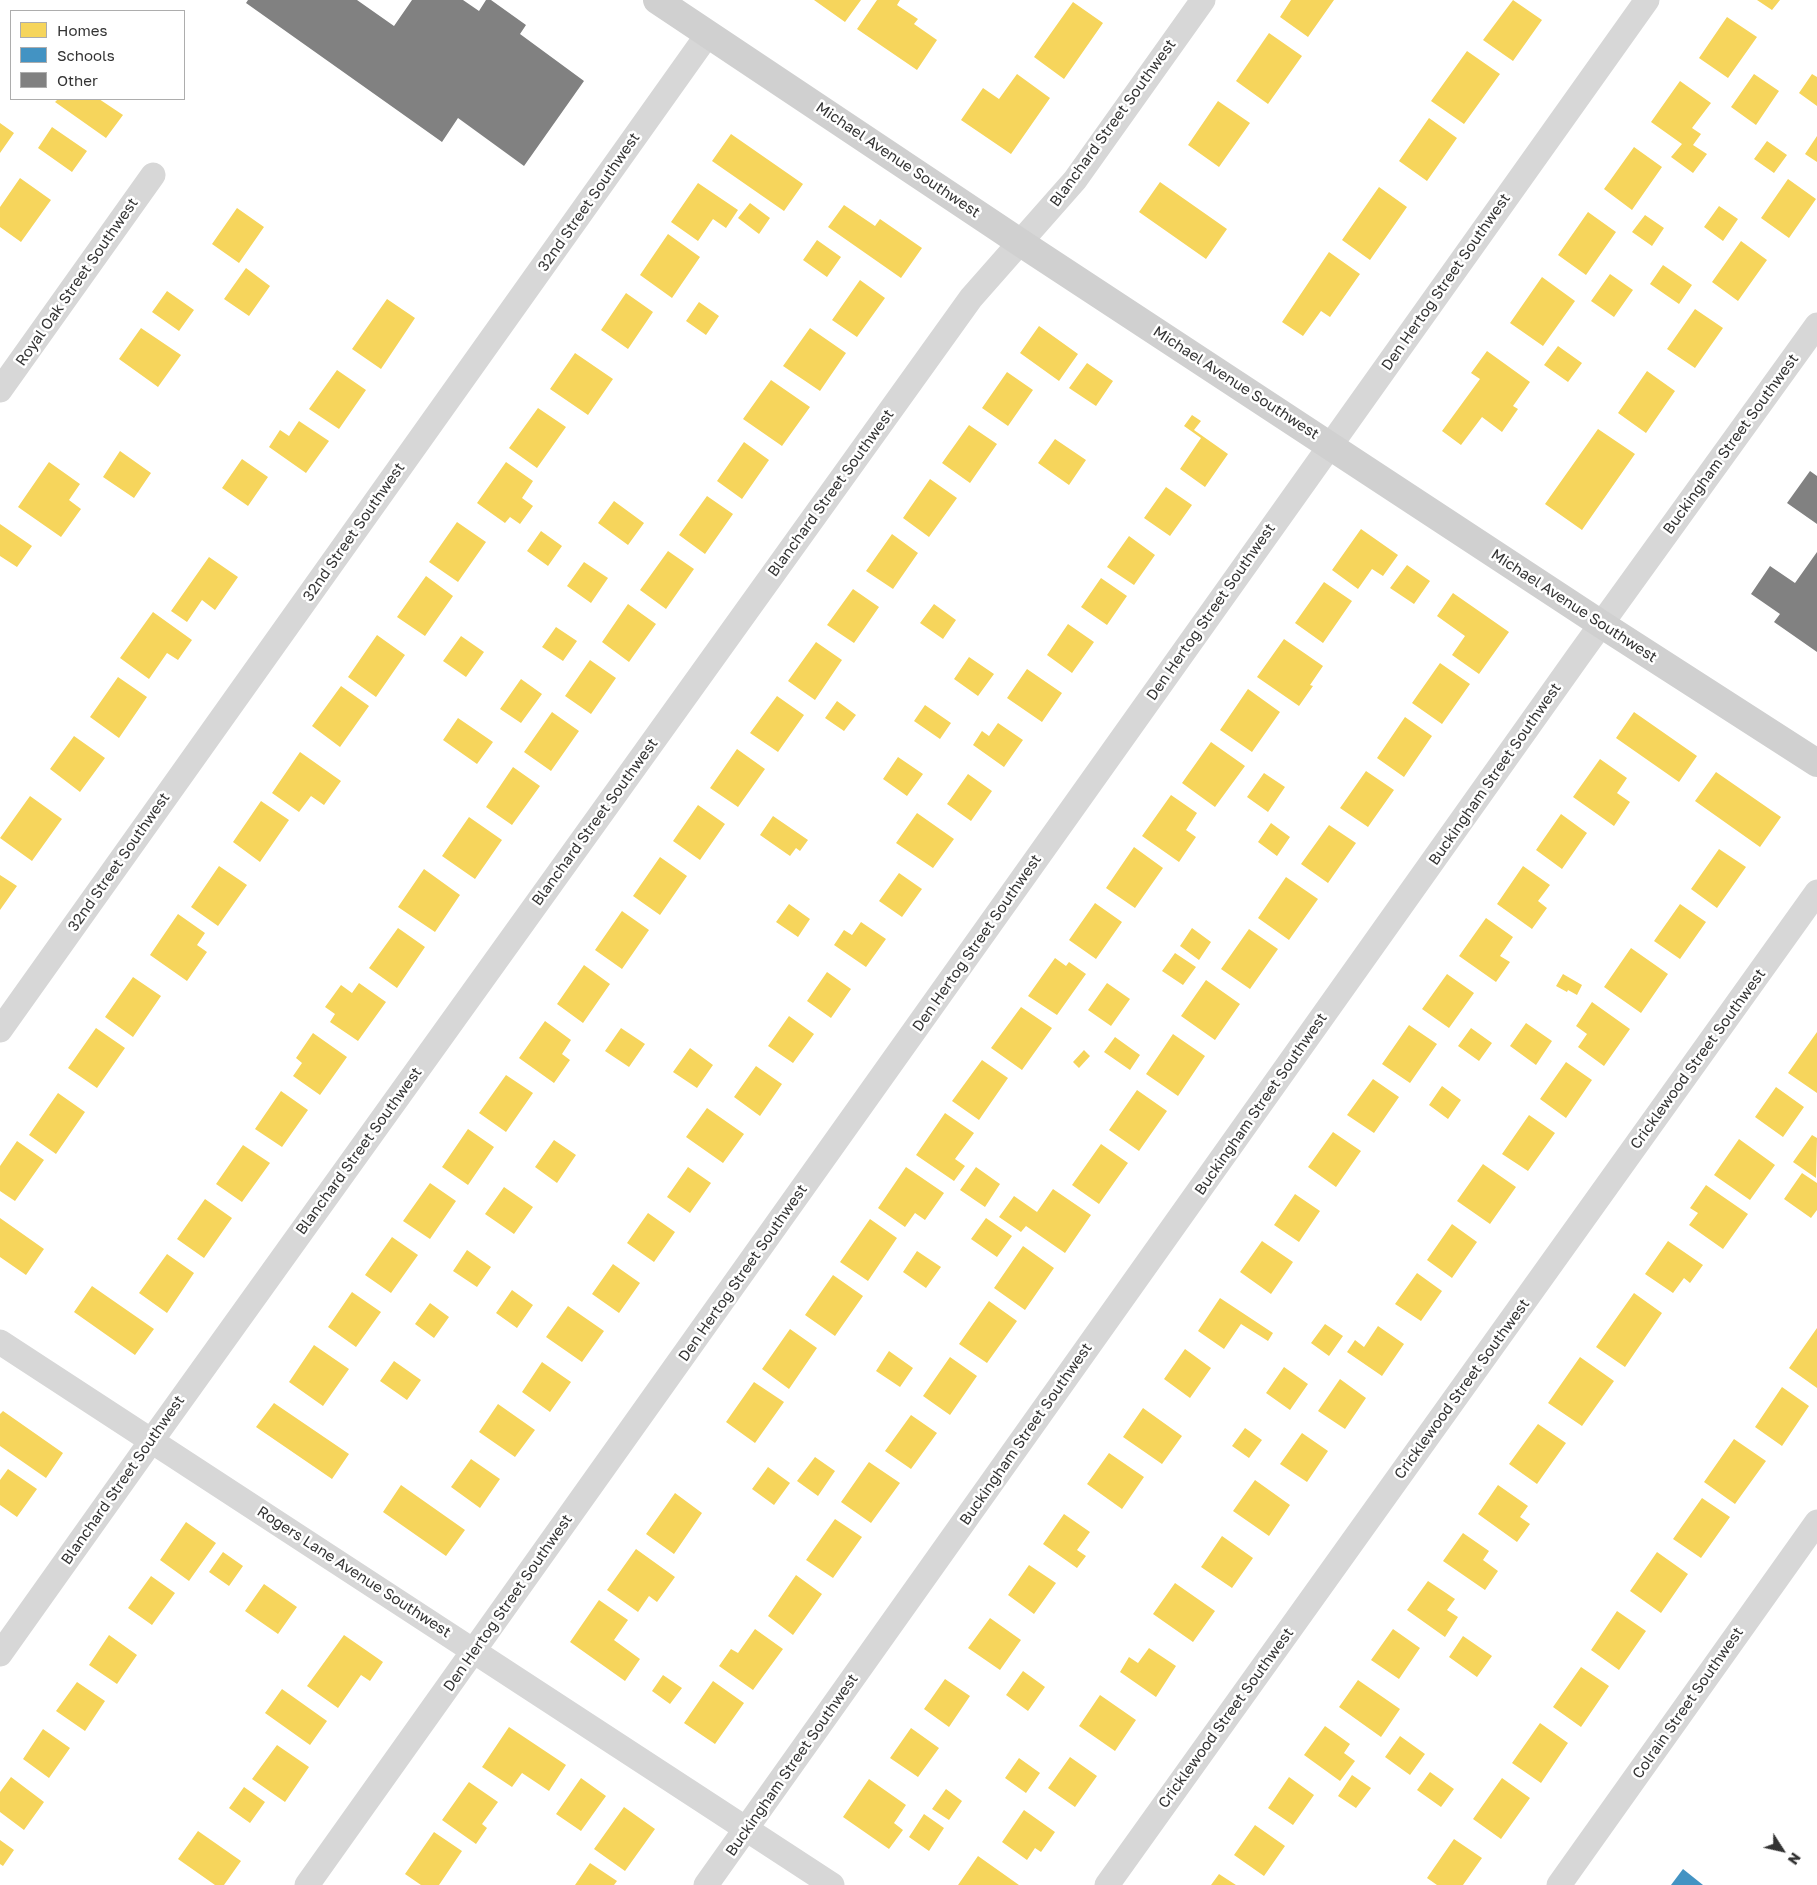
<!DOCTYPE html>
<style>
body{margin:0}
#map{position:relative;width:1817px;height:1885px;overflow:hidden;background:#fff;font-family:"Golos Text",sans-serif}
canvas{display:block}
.legend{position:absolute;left:10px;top:10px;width:175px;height:90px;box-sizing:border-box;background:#fff;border:1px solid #adadad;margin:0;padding:6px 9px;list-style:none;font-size:15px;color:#333}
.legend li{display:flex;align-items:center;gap:10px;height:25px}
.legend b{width:25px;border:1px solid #adadad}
.north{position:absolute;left:1757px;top:1825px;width:50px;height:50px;-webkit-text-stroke:4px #fff;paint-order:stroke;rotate:125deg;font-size:14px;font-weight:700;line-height:20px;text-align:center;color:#333}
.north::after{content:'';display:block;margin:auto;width:18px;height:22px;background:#333;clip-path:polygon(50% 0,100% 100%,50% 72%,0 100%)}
</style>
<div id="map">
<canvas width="1817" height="1885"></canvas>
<ul class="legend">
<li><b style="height:14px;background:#f6d55c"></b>Homes</li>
<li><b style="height:14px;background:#4393c3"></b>Schools</li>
<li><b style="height:14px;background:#818181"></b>Other</li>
</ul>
<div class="north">N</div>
</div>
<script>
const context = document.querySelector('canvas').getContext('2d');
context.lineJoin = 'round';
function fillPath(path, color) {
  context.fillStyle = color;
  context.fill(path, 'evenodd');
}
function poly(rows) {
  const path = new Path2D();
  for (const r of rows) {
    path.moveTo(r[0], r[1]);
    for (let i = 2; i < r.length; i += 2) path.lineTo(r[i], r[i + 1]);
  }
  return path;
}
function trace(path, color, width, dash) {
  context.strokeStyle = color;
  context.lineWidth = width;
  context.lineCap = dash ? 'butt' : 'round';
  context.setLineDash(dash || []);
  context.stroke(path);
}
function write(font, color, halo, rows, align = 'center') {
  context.font = font + ' "Golos Text",sans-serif';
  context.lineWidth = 5;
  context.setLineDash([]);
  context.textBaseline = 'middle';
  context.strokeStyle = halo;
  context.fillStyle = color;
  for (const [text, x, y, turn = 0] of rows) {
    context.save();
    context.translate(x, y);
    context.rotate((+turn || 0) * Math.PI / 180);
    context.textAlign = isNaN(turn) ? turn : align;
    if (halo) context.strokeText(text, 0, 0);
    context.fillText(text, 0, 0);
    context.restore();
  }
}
fillPath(poly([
 [814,0,861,0,845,22],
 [877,0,900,0,897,5,918,19,914,24,937,40,917,70,857,29],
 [1291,0,1334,0,1308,37,1280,17],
 [1513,0,1542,20,1513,61,1483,40],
 [1757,0,1780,0,1772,10],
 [1073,2,1103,23,1064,79,1034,57],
 [1727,17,1757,37,1728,78,1699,58],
 [1269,33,1302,56,1268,104,1236,81],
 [1467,51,1500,74,1464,124,1431,101],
 [1017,74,1050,98,1011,154,961,120,983,88,999,99],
 [1754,74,1779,91,1756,125,1731,107],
 [1812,74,1817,77,1817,106,1799,93],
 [1680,81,1711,103,1692,128,1701,134,1693,145,1707,154,1693,173,1671,157,1682,144,1651,122],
 [58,99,99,99,123,115,106,138,55,102],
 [1218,101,1250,123,1219,167,1188,145],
 [1429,118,1457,138,1427,181,1399,161],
 [0,123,14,133,0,153],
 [52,127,87,151,72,172,38,148],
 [731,134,803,184,784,211,712,161],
 [1817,136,1817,162,1805,154],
 [1767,141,1787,155,1774,173,1754,159],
 [1634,147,1662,167,1632,210,1604,189],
 [20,178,51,200,21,242,0,227,0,207],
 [1788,179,1816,199,1789,238,1761,218],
 [1160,182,1227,229,1206,259,1139,212],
 [698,183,738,210,726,228,713,219,698,241,671,222],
 [1379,187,1407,207,1370,260,1342,240],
 [750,203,770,218,759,234,738,218],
 [844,205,875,226,880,219,922,248,901,278,828,227],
 [1719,206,1738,219,1723,241,1704,227],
 [237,208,264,227,239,263,212,244],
 [1588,212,1616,232,1586,275,1558,255],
 [1645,215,1664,228,1652,246,1632,232],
 [668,234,700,257,672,298,640,275],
 [817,240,841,257,827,277,803,260],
 [1741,241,1767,260,1738,301,1712,282],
 [1329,252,1360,274,1330,317,1321,311,1303,336,1282,322],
 [1663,265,1692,285,1679,304,1650,284],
 [246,268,270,286,249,316,224,299],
 [1610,274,1633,290,1614,317,1591,301],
 [1542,277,1575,301,1543,346,1510,323],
 [860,280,885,298,857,337,832,320],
 [167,291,194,310,179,331,152,312],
 [626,293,653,312,628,349,601,330],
 [387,299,415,318,381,369,352,349],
 [699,302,719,316,706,335,686,321],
 [1695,309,1723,328,1695,368,1667,349],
 [1039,326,1078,354,1059,381,1020,353],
 [141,328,181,355,158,387,119,359],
 [810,328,846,353,820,391,783,366],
 [1558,346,1582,363,1568,382,1544,365],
 [1487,351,1530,382,1513,406,1518,409,1502,432,1482,417,1461,445,1442,431,1480,379,1471,373],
 [575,353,613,379,588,415,550,389],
 [1087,363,1113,381,1096,406,1069,388],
 [337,370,366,390,339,429,309,409],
 [1647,371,1675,391,1646,433,1618,413],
 [1007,372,1033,390,1008,426,982,408],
 [771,380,810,407,782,446,743,419],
 [538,408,566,427,537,468,509,448],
 [1192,415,1201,421,1194,430,1228,454,1205,487,1180,469,1201,438,1184,426],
 [299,421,329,441,306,473,269,447,280,430,289,436],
 [969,425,997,444,970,483,942,463],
 [1598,429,1635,454,1582,530,1545,504],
 [1055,439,1086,460,1069,485,1038,463],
 [744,442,769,460,742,499,717,481],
 [120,451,151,473,134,498,103,477],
 [242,459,268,477,248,506,222,488],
 [49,462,80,484,69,500,81,509,61,537,18,507],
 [506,462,533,481,522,498,533,506,520,524,510,517,505,523,477,503],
 [930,479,957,498,929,537,903,518],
 [1166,487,1192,505,1170,536,1144,518],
 [707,496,733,514,705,554,679,535],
 [614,501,644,523,628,545,598,523],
 [457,522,486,542,458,582,429,562],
 [0,524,32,546,17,567,0,556],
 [1361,529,1398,555,1383,576,1372,569,1358,589,1332,570],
 [541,531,562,546,548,566,527,551],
 [892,534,918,553,893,589,866,571],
 [1129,536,1155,555,1134,585,1107,567],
 [668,551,694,569,666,609,640,590],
 [209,557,238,577,215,610,202,600,187,622,171,611],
 [584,562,608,578,591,603,567,586],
 [1407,565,1430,581,1414,604,1390,588],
 [426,576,453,596,425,636,397,617],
 [1101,578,1127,596,1107,625,1081,607],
 [1324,582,1352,601,1323,643,1295,623],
 [853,589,879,607,854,643,827,625],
 [1453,593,1509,632,1479,674,1452,655,1465,636,1437,616],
 [628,604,656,624,629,662,602,642],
 [934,604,956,620,943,639,920,623],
 [153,612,192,640,178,660,167,653,149,679,120,658],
 [1068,624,1094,642,1072,673,1047,655],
 [556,627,577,641,563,661,542,647],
 [377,635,405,655,376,697,348,677],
 [461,636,484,652,466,677,443,661],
 [1284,639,1323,666,1310,685,1313,686,1299,706,1257,677],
 [816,642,842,660,815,700,788,681],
 [969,657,994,674,978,696,954,679],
 [590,660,616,678,591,714,565,696],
 [1440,663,1470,684,1442,724,1412,703],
 [1027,669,1062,693,1042,722,1007,698],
 [118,677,147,697,119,738,90,717],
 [521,679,542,694,521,723,500,709],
 [341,686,369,706,340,747,312,726],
 [1248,689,1280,712,1252,752,1220,730],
 [777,696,804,715,778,752,750,733],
 [837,701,856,715,844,731,825,718],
 [925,705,951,723,940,739,914,721],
 [552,712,579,731,551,771,524,752],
 [1634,712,1697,756,1679,782,1616,738],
 [1405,717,1432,736,1404,777,1377,758],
 [458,718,493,742,477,764,443,740],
 [998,723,1023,740,1004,767,973,745,982,731,989,736],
 [74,736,105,758,80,792,50,769],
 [1211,742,1245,766,1215,807,1182,783],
 [737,749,765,769,738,807,710,788],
 [300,752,341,781,324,805,311,796,299,812,272,793],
 [898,757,923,774,907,796,883,779],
 [1600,759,1627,778,1617,793,1630,802,1614,826,1573,797],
 [513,767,540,786,512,825,486,807],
 [1366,771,1394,790,1368,827,1340,808],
 [1716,772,1781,817,1760,847,1695,801],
 [1264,773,1285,787,1268,812,1247,797],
 [968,774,992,791,971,821,947,804],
 [1171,795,1197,813,1186,830,1196,837,1179,862,1142,836],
 [30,796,62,819,32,861,0,838],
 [261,801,289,820,260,862,233,842],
 [698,805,725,824,700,860,673,841],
 [917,813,954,839,933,868,896,843],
 [1561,814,1587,833,1562,869,1536,850],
 [773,816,808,840,800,851,796,848,790,856,760,835],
 [469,817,502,840,475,879,442,856],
 [1271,823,1290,837,1277,856,1258,842],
 [1329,825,1356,843,1328,883,1301,864],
 [1134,847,1163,868,1135,908,1106,888],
 [1719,849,1746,867,1717,908,1691,889],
 [660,857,687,876,660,915,633,896],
 [219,866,247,885,218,926,191,907],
 [1523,866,1550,885,1538,901,1547,908,1532,929,1497,904],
 [424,869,460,895,435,932,398,907],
 [899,873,922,889,902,917,879,901],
 [0,875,17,886,0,910],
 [1286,877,1318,899,1289,940,1258,918],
 [1095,903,1122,922,1096,959,1069,940],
 [789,904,810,919,798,937,776,922],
 [1680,904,1706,922,1680,959,1654,941],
 [622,911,649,930,622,969,595,950],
 [178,914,205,933,197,945,207,952,187,981,150,955],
 [1486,918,1513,937,1500,956,1510,962,1496,982,1459,956],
 [861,922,886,939,866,967,834,945,844,930,852,935],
 [398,928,425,947,397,988,369,968],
 [1192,928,1211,942,1199,960,1180,946],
 [1249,929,1278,949,1250,989,1221,969],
 [1631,948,1668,974,1641,1013,1604,987],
 [1175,953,1196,967,1183,985,1162,971],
 [1055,958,1066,966,1069,962,1086,974,1057,1015,1028,996],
 [584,965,610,984,583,1023,557,1004],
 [827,972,851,989,831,1018,807,1001],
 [1447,974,1474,993,1449,1028,1422,1009],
 [1563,974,1582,985,1577,995,1568,990,1567,992,1556,986],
 [133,977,161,996,133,1037,105,1017],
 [1206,980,1240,1004,1215,1040,1181,1016],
 [359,983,386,1002,358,1041,330,1022,335,1014,325,1007,341,985,352,993],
 [1107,983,1130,999,1111,1026,1088,1010],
 [1592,1002,1630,1029,1604,1066,1578,1047,1587,1034,1576,1026],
 [1021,1007,1052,1028,1022,1070,991,1048],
 [789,1016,814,1034,793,1063,768,1046],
 [545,1021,571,1040,562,1054,570,1060,554,1083,519,1058],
 [1526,1023,1552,1041,1536,1065,1510,1046],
 [1409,1025,1437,1044,1410,1083,1382,1064],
 [96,1028,125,1048,97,1088,68,1068],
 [621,1028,645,1044,629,1067,605,1051],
 [1471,1028,1492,1043,1479,1061,1458,1046],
 [1817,1032,1817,1093,1788,1073],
 [313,1033,347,1057,320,1095,293,1076,302,1063,296,1058],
 [1173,1034,1205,1056,1178,1096,1146,1074],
 [1115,1037,1140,1055,1130,1070,1104,1052],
 [690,1048,713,1065,697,1088,673,1072],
 [1084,1050,1090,1056,1079,1068,1073,1062],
 [982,1060,1008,1078,979,1120,952,1101],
 [1566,1062,1592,1080,1566,1118,1540,1099],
 [756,1066,782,1084,760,1116,734,1097],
 [506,1075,533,1093,506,1132,479,1113],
 [1373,1079,1399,1097,1374,1133,1347,1115],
 [1442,1086,1461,1100,1448,1119,1429,1105],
 [1776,1087,1804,1107,1783,1137,1755,1117],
 [1137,1090,1167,1111,1139,1151,1109,1130],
 [281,1091,308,1110,282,1147,255,1129],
 [58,1093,85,1112,56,1154,29,1135],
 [707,1108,744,1134,723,1163,686,1137],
 [945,1113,974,1133,955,1159,965,1166,954,1181,916,1155],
 [1529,1115,1555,1133,1528,1171,1502,1154],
 [468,1129,494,1147,468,1185,442,1167],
 [1333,1132,1361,1151,1336,1187,1308,1167],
 [1812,1135,1817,1138,1816,1178,1793,1162],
 [1739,1139,1775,1165,1750,1200,1714,1175],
 [554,1140,576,1155,557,1183,535,1167],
 [17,1141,44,1160,15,1201,0,1191,0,1166],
 [1101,1144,1128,1163,1099,1204,1072,1185],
 [243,1145,270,1163,242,1202,216,1184],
 [1483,1164,1516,1187,1490,1224,1457,1201],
 [688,1167,711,1183,690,1213,667,1197],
 [906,1167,944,1193,925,1220,915,1213,905,1227,878,1208],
 [976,1167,1000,1184,985,1207,960,1190],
 [1802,1173,1817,1183,1817,1210,1811,1218,1784,1199],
 [430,1183,456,1201,430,1239,403,1221],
 [1706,1185,1748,1214,1723,1249,1689,1225,1698,1213,1690,1208],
 [504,1187,533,1207,514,1234,485,1214],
 [1053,1189,1091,1215,1065,1253,1026,1226,1021,1232,999,1217,1014,1196,1037,1212],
 [1295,1194,1320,1211,1299,1242,1274,1225],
 [205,1199,232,1218,204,1258,177,1239],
 [648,1213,675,1232,654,1262,627,1243],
 [0,1218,44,1249,26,1275,0,1257],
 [986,1218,1012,1236,997,1257,971,1239],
 [870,1219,897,1238,868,1281,840,1262],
 [1452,1224,1477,1242,1452,1278,1427,1260],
 [392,1237,418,1255,391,1293,365,1275],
 [1262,1241,1293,1262,1271,1294,1240,1272],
 [1668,1241,1703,1265,1690,1283,1684,1278,1673,1293,1645,1274],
 [1023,1246,1054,1268,1025,1310,994,1288],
 [467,1250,491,1267,477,1287,453,1271],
 [917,1251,941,1267,926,1288,903,1272],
 [167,1254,194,1273,167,1313,139,1293],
 [613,1264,640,1283,619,1313,592,1294],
 [1417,1273,1442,1291,1421,1321,1395,1304],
 [833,1275,863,1296,835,1336,805,1315],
 [92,1286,154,1329,135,1355,74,1312],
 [512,1290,533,1305,517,1328,496,1313],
 [352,1292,381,1312,356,1347,328,1327],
 [1634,1293,1662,1313,1625,1367,1596,1347],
 [1220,1298,1273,1333,1268,1341,1241,1324,1224,1349,1198,1331],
 [989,1301,1017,1321,987,1363,959,1344],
 [430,1303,449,1317,434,1338,415,1324],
 [568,1306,604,1331,582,1362,546,1337],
 [1325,1324,1343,1336,1329,1356,1311,1343],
 [1378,1326,1404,1344,1382,1376,1347,1352,1355,1340,1364,1347],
 [1817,1328,1817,1388,1789,1368],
 [790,1329,817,1348,789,1389,762,1369],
 [314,1345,349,1369,323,1406,289,1382],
 [1185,1349,1211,1368,1190,1398,1164,1379],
 [889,1351,913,1368,900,1387,876,1371],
 [950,1357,977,1376,950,1415,923,1396],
 [1580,1357,1614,1381,1582,1426,1548,1403],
 [394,1361,421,1380,407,1400,380,1381],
 [542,1362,571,1382,550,1412,522,1392],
 [1284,1367,1308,1384,1290,1410,1266,1393],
 [1340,1379,1366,1398,1345,1429,1318,1411],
 [754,1382,784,1402,755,1443,726,1422],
 [1782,1387,1809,1406,1782,1446,1755,1427],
 [274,1403,349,1454,332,1479,256,1427],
 [498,1404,535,1430,515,1457,479,1432],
 [1143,1408,1182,1436,1162,1464,1123,1437],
 [3,1411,63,1453,46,1478,0,1446,0,1414],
 [911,1415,937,1433,911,1469,885,1451],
 [1538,1424,1566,1443,1537,1484,1509,1464],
 [1245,1428,1262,1440,1249,1458,1232,1446],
 [1302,1433,1328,1451,1307,1482,1280,1464],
 [1734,1439,1766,1461,1735,1504,1704,1482],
 [1109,1453,1144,1477,1122,1509,1087,1484],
 [815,1457,835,1471,818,1496,797,1481],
 [471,1459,500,1479,480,1508,451,1487],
 [869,1462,900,1483,871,1523,841,1502],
 [768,1467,790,1483,774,1505,752,1489],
 [8,1469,37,1489,17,1517,0,1505,0,1480],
 [1255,1480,1290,1505,1269,1536,1233,1511],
 [401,1485,465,1530,446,1556,383,1512],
 [1498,1485,1528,1506,1520,1517,1530,1524,1517,1542,1478,1514],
 [675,1493,702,1513,674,1554,646,1534],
 [1702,1498,1730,1517,1701,1558,1673,1539],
 [1064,1514,1090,1532,1077,1550,1086,1556,1077,1568,1043,1544],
 [835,1519,862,1537,833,1578,806,1560],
 [186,1522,216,1543,189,1581,160,1560],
 [1463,1533,1489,1551,1483,1560,1498,1571,1485,1590,1443,1561],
 [1222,1536,1253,1558,1232,1588,1201,1567],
 [636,1549,675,1577,657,1602,649,1596,638,1612,607,1590],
 [223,1552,243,1566,229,1586,209,1572],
 [1657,1552,1688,1574,1661,1613,1630,1591],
 [1029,1565,1056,1583,1034,1614,1008,1595],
 [796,1575,822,1594,793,1635,768,1616],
 [151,1576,175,1593,152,1625,128,1608],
 [1428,1581,1455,1599,1447,1610,1458,1617,1445,1637,1407,1610],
 [1175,1583,1215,1611,1193,1642,1153,1614],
 [264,1584,297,1607,278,1634,245,1611],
 [599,1600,628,1620,614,1640,640,1659,625,1681,570,1642],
 [1617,1611,1646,1631,1619,1670,1591,1650],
 [990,1618,1021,1640,1000,1670,968,1648],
 [755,1629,783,1649,753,1690,719,1666,731,1649,738,1653],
 [1393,1629,1420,1648,1399,1679,1371,1660],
 [109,1635,137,1655,117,1684,89,1665],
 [344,1635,383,1662,370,1681,361,1675,338,1708,307,1686],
 [1463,1636,1492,1656,1477,1677,1449,1657],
 [1149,1648,1176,1666,1156,1697,1120,1672,1129,1657,1138,1663],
 [1581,1667,1609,1686,1581,1727,1553,1707],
 [1023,1671,1045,1687,1028,1711,1006,1695],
 [663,1675,682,1688,670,1704,652,1691],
 [945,1679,970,1696,949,1727,924,1709],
 [1358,1680,1400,1709,1381,1737,1339,1707],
 [713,1681,744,1703,715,1744,684,1723],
 [77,1682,105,1701,85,1731,56,1711],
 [282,1689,327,1721,310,1745,265,1713],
 [1100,1695,1136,1720,1115,1751,1079,1726],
 [1540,1723,1568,1743,1541,1783,1512,1763],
 [1325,1726,1350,1744,1344,1753,1355,1761,1340,1781,1304,1755],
 [509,1727,566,1765,549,1791,522,1773,512,1787,482,1767],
 [911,1728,939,1748,918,1777,890,1758],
 [43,1729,70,1748,49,1778,23,1759],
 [1400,1736,1425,1754,1410,1775,1385,1757],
 [277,1745,309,1767,285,1802,252,1779],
 [1070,1757,1097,1776,1075,1807,1048,1788],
 [1019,1758,1040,1773,1026,1793,1005,1778],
 [1430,1772,1454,1789,1441,1807,1417,1790],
 [1352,1775,1371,1788,1356,1808,1338,1796],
 [11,1777,44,1802,24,1830,0,1812,0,1792],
 [1289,1777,1314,1795,1293,1825,1268,1808],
 [581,1778,606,1796,581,1831,556,1814],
 [1502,1778,1530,1798,1501,1839,1473,1819],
 [869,1779,906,1805,894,1823,903,1830,889,1849,843,1817],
 [469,1782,498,1802,482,1824,487,1828,476,1844,442,1820],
 [244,1787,265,1802,250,1823,229,1808],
 [946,1789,962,1801,949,1820,932,1809],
 [624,1807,655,1829,625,1871,594,1849],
 [1024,1810,1055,1832,1041,1852,1035,1848,1027,1860,1002,1842],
 [924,1814,944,1828,929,1851,909,1837],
 [1255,1825,1285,1846,1264,1876,1234,1855],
 [198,1831,241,1861,224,1885,215,1885,178,1859],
 [434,1832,462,1851,439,1885,421,1885,405,1874],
 [1454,1839,1482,1858,1463,1885,1437,1885,1427,1878],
 [0,1840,14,1850,3,1866,0,1864],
 [978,1856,1019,1885,958,1885],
 [590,1863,617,1881,614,1885,575,1885],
 [1219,1874,1236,1885,1211,1885]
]), '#f6d55c');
fillPath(poly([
 [1683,1869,1703,1885,1671,1885]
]), '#4393c3');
fillPath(poly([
 [248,0,357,0,394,26,412,0,463,0,479,11,486,0,491,0,526,25,520,34,584,81,524,166,458,118,442,142,246,3],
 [1810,471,1817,476,1817,524,1787,503],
 [1817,552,1817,652,1774,622,1780,614,1751,594,1770,566,1795,583]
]), '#818181');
trace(poly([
 [0,390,153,175],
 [0,1030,708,34],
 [0,1342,832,1885],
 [0,1654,152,1440,971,298,1075,180,1203,0],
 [307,1885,1647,0],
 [706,1885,1579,655,1817,325],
 [1107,1885,1817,892],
 [1559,1885,1817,1522]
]), '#d7d7d7', 25);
trace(poly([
 [657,0,1021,243,1601,624,1817,763]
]), '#d0d0d0', 28);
write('15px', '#333', '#fff', [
 ["Blanchard Street Southwest",1113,123,-54],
 ["Michael Avenue Southwest",898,160,34],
 ["32nd Street Southwest",589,202,-55],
 ["Royal Oak Street Southwest",77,282,-55],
 ["Den Hertog Street Southwest",1446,282,-55],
 ["Michael Avenue Southwest",1236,383,33],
 ["Buckingham Street Southwest",1731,444,-54],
 ["Blanchard Street Southwest",831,493,-54],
 ["32nd Street Southwest",354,532,-55],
 ["Michael Avenue Southwest",1574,606,33],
 ["Den Hertog Street Southwest",1211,612,-55],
 ["Buckingham Street Southwest",1495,774,-55],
 ["Blanchard Street Southwest",595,822,-54],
 ["32nd Street Southwest",119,862,-55],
 ["Den Hertog Street Southwest",977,943,-55],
 ["Cricklewood Street Southwest",1698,1059,-54],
 ["Buckingham Street Southwest",1261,1104,-55],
 ["Blanchard Street Southwest",359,1151,-54],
 ["Den Hertog Street Southwest",743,1273,-55],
 ["Cricklewood Street Southwest",1462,1389,-54],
 ["Buckingham Street Southwest",1026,1434,-55],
 ["Blanchard Street Southwest",123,1480,-55],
 ["Rogers Lane Avenue Southwest",354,1572,33],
 ["Den Hertog Street Southwest",508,1603,-55],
 ["Colrain Street Southwest",1688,1703,-55],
 ["Cricklewood Street Southwest",1226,1718,-54],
 ["Buckingham Street Southwest",792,1765,-55]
]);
</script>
